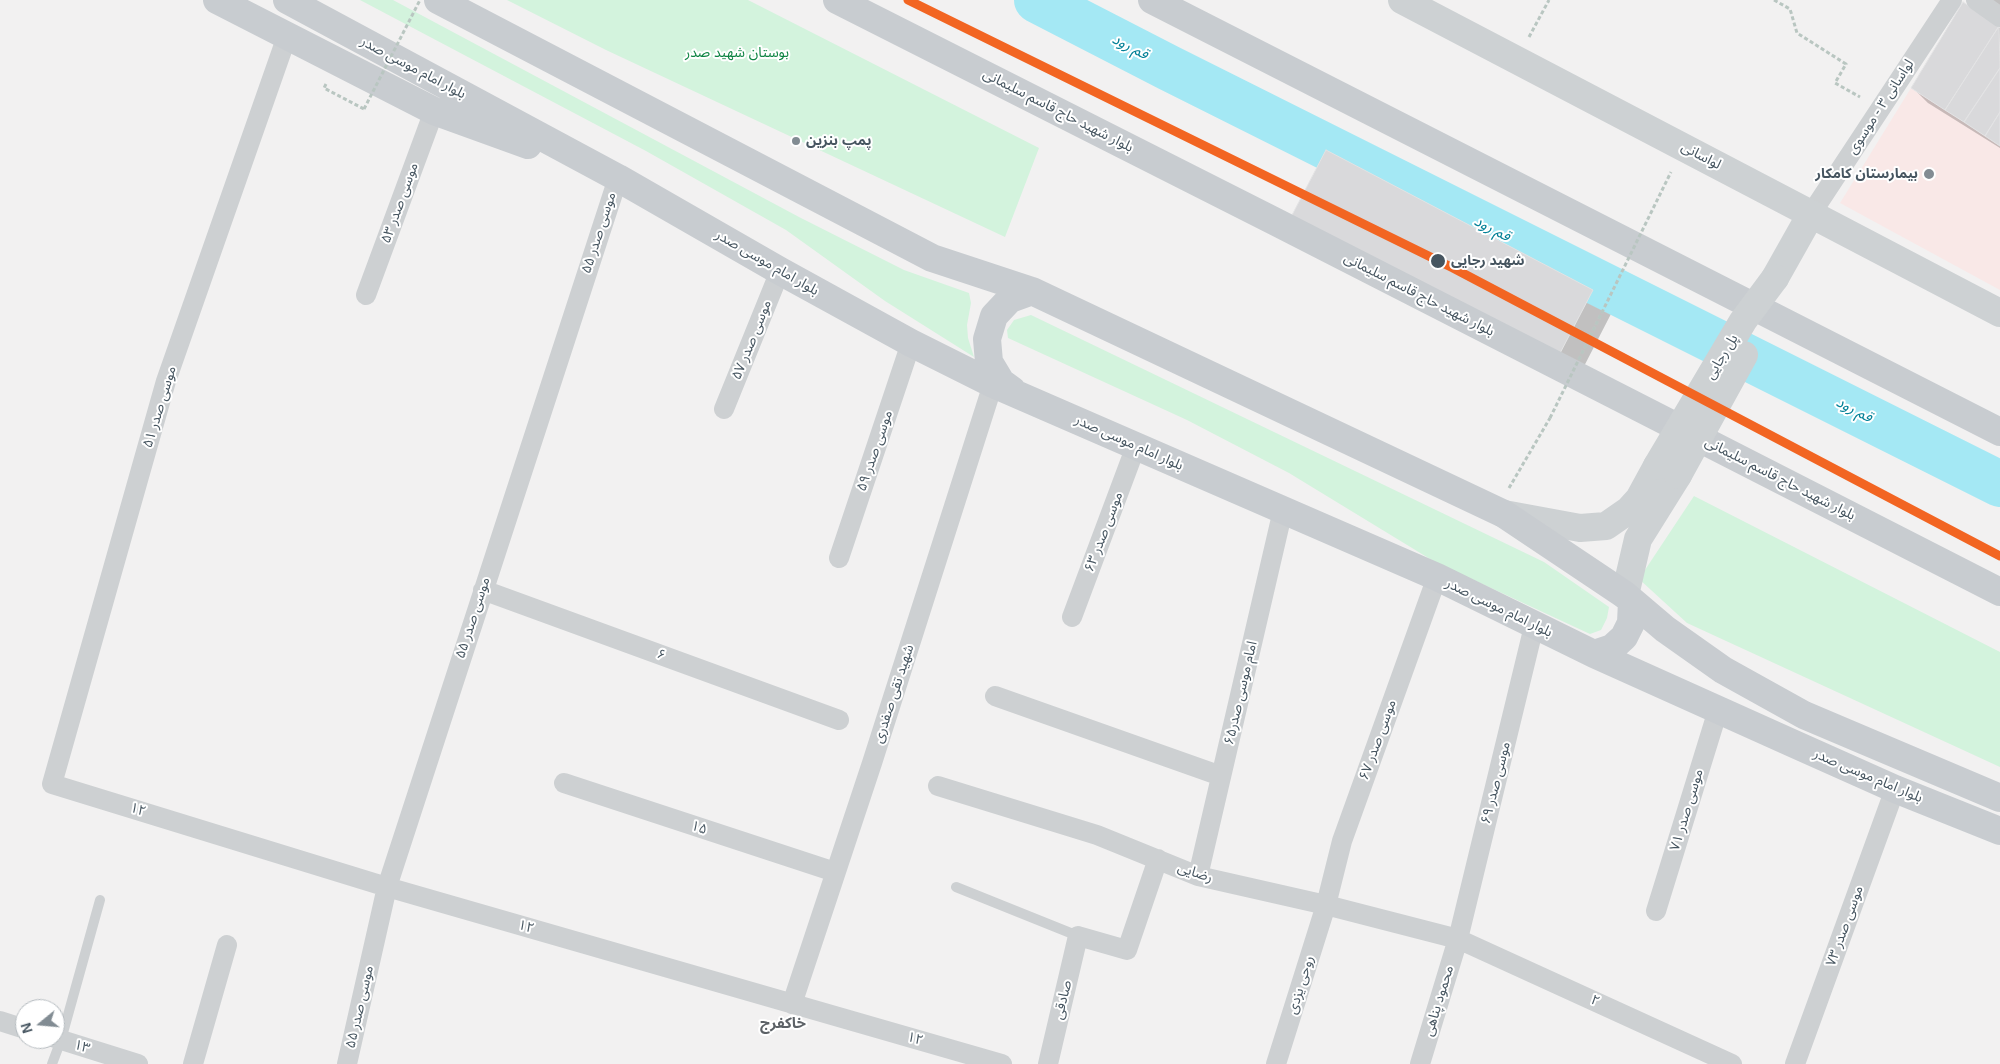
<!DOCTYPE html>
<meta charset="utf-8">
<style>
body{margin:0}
#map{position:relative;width:2000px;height:1064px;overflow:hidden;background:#f2f1f1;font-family:Helvetica,sans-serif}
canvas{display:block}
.north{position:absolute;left:15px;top:999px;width:50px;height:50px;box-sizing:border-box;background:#fff;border:1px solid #b5bbbf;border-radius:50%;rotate:253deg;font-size:14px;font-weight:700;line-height:20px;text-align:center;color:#465560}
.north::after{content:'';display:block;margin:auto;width:18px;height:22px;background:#828c93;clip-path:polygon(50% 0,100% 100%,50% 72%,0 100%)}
</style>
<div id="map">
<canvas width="2000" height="1064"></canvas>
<div class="north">N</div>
</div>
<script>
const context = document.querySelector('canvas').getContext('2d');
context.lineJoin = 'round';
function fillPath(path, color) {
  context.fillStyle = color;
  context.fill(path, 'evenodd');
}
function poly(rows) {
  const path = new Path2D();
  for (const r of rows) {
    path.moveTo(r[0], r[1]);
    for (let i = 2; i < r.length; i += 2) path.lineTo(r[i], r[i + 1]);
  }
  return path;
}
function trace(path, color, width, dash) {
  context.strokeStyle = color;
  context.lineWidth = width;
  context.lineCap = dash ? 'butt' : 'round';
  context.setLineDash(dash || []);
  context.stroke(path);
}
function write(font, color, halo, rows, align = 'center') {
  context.font = font + ' Helvetica,"Noto Sans Arabic",sans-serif';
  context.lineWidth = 4;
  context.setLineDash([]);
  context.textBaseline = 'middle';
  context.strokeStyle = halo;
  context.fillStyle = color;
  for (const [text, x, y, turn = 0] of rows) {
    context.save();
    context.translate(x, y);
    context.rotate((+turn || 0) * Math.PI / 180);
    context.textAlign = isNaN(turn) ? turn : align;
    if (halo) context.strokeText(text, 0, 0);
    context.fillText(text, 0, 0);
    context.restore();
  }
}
fillPath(poly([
 [1911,88,2000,146,2000,290,1840,203]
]), '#f9e8e7');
fillPath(poly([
 [360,0,393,0,799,217,904,270,969,293,971,303,967,325,968,338,974,357,885,301,786,230,646,151],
 [507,0,748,0,1039,148,1005,237,606,50],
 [1031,315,1544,562,1609,607,1607,618,1601,630,1590,634,1435,562,1289,473,1187,420,1008,338,1007,330,1014,320],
 [1694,496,2000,652,2000,767,1687,623,1639,579]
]), '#d3f3dd');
fillPath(poly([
 [1983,0,2000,0,2000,13],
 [1964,4,2000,28,2000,148,1928,103,1913,88],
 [1326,152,1592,291,1612,312,1579,376]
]), '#0003');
trace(poly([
 [1037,0,1169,68,2000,484]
]), '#a4e8f4', 46);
const building = poly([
 [1963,2,1999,26,1945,110,1911,88,1963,2],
 [1999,26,2000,68,1964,122,1945,110,1999,26],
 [2000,68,2000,112,1985,136,1964,122,2000,68],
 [2000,112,2000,146,1985,136,2000,112],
 [1326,150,1593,290,1558,357,1291,217,1326,150]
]);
fillPath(building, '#d9d9db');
trace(building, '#e3e3e4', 1);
trace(poly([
 [1774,0,1790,9,1797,33,1846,64,1835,83,1860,97],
 [1529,37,1549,0],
 [326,84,324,88,364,109],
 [1509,488,1550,418]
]), '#b9c6c1', 3, [4, 2.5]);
trace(poly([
 [956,887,1078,936],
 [52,1064,61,1040,100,900]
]), '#cdd0d2', 10);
trace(poly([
 [1976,0,2000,17],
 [287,36,166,381,52,784,387,887,1002,1064],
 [1811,214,1952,0],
 [366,295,434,111],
 [724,409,780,271],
 [839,558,911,343],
 [483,590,839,720],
 [1072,617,1136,446],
 [995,696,1221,776],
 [564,783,835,872],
 [938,786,1097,835,1198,876,1326,905,1458,939,1732,1064],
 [1198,876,1283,510],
 [1656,911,1718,710],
 [792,1004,872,763,993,384],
 [0,1021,25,1029],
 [55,1038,138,1064],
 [193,1064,227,945],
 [347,1064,387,887,618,178],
 [1048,1064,1078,936,1127,950,1158,859],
 [1276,1064,1326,905,1342,841,1437,577],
 [1420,1064,1458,939,1534,626],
 [1795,1064,1895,789]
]), '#cdd0d2', 20);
trace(poly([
 [1402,0,2000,313],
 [1775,278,1811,214],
 [1504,514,1580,528,1606,526,1629,510,1639,499,1657,466],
 [1625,595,1638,539,1678,475]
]), '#cdd1d3', 28);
trace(poly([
 [217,0,434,111,528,145],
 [287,0,618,178,780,271,911,343,993,384,1437,577,1594,654,1792,743,1895,789,2000,831],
 [438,0,932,258,1032,291,1504,514,1625,595,1665,629,1723,670,1804,715,2000,798],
 [837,0,1276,222,2000,592],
 [1152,0,2000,432],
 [1012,390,1001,382,989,362,987,339,994,316,1010,299,1032,291],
 [1594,654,1612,648,1624,637,1631,623,1632,601]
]), '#c8ccd0', 28);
trace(poly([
 [908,0,1453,268,2000,556]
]), '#c6c9cb', 4);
trace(poly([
 [364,109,420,0],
 [1550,418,1671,172]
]), '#b9c6c1', 3, [4, 2.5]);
trace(poly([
 [1657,466,1743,321,1775,278],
 [1678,475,1744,355]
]), '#cdd1d3', 28);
trace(poly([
 [908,0,1453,268,2000,556]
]), '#f26522', 9);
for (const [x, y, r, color] of [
 [796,141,5,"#828c93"],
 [1929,174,6,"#828c93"],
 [1438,261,8,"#465560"]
]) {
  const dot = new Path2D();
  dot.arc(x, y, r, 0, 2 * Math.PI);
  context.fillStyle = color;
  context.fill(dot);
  trace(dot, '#fff', 2);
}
write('14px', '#0d8442', '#fff', [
 ["بوستان شهید صدر",737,53]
]);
write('14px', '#465560', '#fff', [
 ["بلوار امام موسی صدر",413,68,28],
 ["لواسانی ۳ - موسوی",1881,107,-57],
 ["بلوار شهید حاج قاسم سلیمانی",1058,111,27],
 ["لواسانی",1701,156,28],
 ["موسی صدر ۵۳",400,203,-70],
 ["موسی صدر ۵۵",599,233,-72],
 ["بلوار امام موسی صدر",767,263,30],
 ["بلوار شهید حاج قاسم سلیمانی",1419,295,27],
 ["موسی صدر ۵۷",752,340,-68],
 ["پل رجایی",1722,357,-59],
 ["موسی صدر ۵۱",160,407,-73],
 ["بلوار امام موسی صدر",1129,443,24],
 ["موسی صدر ۵۹",875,451,-71],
 ["بلوار شهید حاج قاسم سلیمانی",1780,479,27],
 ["موسی صدر ۶۳",1104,532,-69],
 ["بلوار امام موسی صدر",1499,608,26],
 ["موسی صدر ۵۵",473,618,-72],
 ["۶",661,655,20],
 ["امام موسی صدر۶۵",1241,693,-77],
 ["شهید تقی صفدری",894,694,-72],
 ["موسی صدر ۶۷",1378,740,-70],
 ["بلوار امام موسی صدر",1868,776,23],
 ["موسی صدر ۶۹",1496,783,-76],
 ["۱۲",138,810,17],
 ["موسی صدر ۷۱",1687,810,-73],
 ["۱۵",699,828,18],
 ["رضایی",1195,873,18],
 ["موسی صدر ۷۳",1845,926,-70],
 ["۱۲",526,927,16],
 ["روحی یزدی",1301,985,-73],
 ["صادقی",1063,1000,-77],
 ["محمود پناهی",1439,1001,-73],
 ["۲",1595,1001,25],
 ["موسی صدر ۵۵",360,1007,-77],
 ["۱۲",915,1039,16],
 ["۱۳",82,1047,17]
]);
write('bold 14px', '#465560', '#fff', [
 ["پمپ بنزین",806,141],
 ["بیمارستان کامکار",1918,174,"right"]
], 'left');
write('bold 14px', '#465560', '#fff', [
 ["شهید رجایی",1451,261]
], 'left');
write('italic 15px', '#038097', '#fff', [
 ["قم رود",1130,47,27],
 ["قم رود",1492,229,27],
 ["قم رود",1854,410,27]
]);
write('bold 15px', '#5c6166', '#fff', [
 ["خاکفرج",783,1024]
]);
</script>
